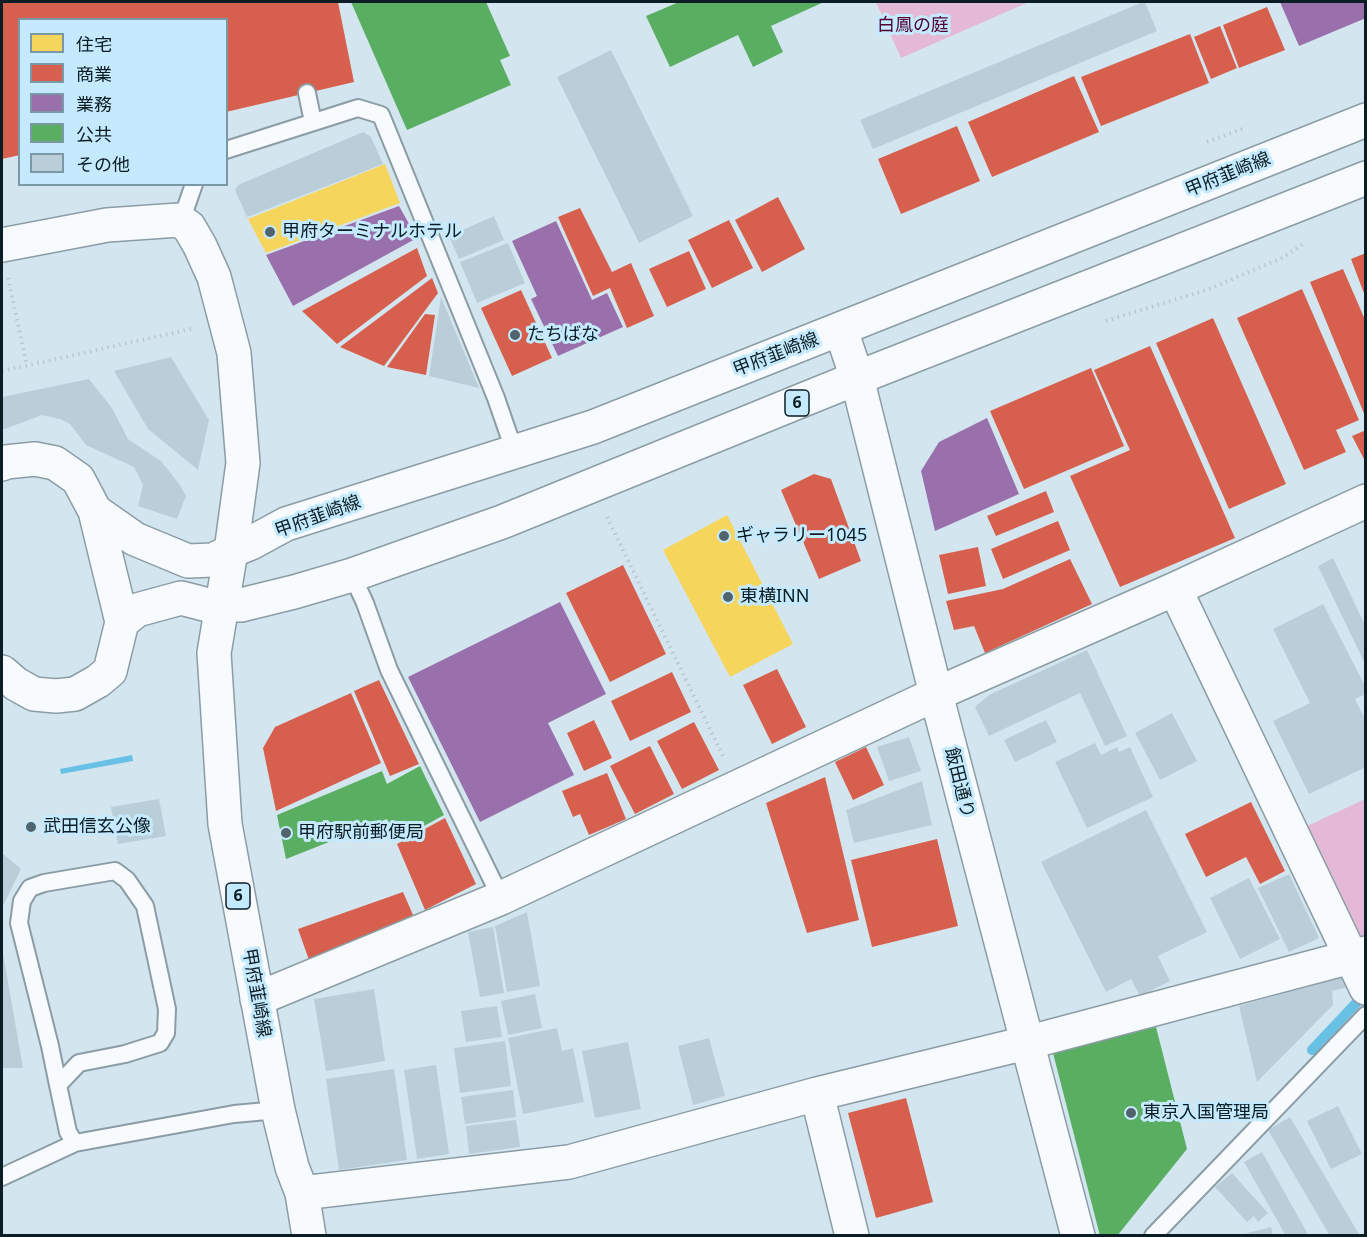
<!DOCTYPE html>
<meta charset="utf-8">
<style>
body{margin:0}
#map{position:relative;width:1367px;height:1237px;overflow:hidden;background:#d3e6f0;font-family:"Noto Sans","Noto Sans JP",sans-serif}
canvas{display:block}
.frame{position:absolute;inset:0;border:3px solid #0b1d25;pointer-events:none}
.legend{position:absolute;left:18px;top:18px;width:210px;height:168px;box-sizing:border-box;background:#c6eafd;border:2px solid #7b98a7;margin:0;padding:8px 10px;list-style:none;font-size:18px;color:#0b1d25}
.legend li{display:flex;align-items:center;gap:12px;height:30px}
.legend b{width:30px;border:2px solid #7b98a7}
</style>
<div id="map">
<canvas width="1367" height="1237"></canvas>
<div class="frame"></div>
<ul class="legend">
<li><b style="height:16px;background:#f6d55c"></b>住宅</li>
<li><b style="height:16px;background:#d6604d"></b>商業</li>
<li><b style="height:16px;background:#9970ab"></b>業務</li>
<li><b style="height:16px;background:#5aae61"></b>公共</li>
<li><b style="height:16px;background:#baced9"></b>その他</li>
</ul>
</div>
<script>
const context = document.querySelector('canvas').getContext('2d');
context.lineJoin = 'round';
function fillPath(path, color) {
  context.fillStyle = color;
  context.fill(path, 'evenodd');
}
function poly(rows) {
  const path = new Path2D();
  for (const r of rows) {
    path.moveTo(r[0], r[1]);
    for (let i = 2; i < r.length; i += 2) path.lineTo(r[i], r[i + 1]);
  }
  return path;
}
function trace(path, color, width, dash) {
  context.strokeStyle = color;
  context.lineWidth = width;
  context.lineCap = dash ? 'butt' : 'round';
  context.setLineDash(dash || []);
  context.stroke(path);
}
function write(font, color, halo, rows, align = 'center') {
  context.font = font + ' "Noto Sans","Noto Sans JP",sans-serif';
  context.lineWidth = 6;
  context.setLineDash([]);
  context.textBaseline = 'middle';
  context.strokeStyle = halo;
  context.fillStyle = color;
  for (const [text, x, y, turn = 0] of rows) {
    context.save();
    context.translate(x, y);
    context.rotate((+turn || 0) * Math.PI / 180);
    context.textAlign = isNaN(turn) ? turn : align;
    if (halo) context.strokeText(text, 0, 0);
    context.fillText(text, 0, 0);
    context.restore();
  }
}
fillPath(poly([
 [876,2,1029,2,901,58],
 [1365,799,1365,940,1360,942,1305,827]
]), '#e4b9d6');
fillPath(poly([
 [132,755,133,761,61,774,60,769]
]), '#68c0e4');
fillPath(poly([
 [385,164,400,203,266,253,248,219],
 [727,515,793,644,730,677,663,550]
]), '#f6d55c');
fillPath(poly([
 [2,2,338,2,354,82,226,112,226,20,20,20,20,155,2,159],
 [1267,7,1285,50,1239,68,1223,25],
 [1220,26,1237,68,1211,79,1194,37],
 [1190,34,1209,83,1101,126,1081,77],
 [1074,76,1099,132,992,177,968,122],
 [957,126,980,181,901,214,878,159],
 [778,197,805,249,762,272,735,220],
 [580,208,612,272,631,263,654,316,627,328,610,288,593,296,558,217],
 [729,220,753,268,712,288,688,240],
 [417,248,427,276,337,344,302,311],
 [689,251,706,289,667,307,649,269],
 [1366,253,1366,296,1365,296,1351,259],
 [1343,269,1366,322,1365,416,1310,282],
 [432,278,438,293,384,366,340,347],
 [1302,289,1359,420,1336,430,1346,452,1304,470,1237,318],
 [521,290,552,358,512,376,481,308],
 [425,314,435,315,426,375,387,367],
 [1213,318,1286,484,1229,509,1156,343],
 [1150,346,1235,538,1120,587,1070,476,1130,450,1094,370],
 [1091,368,1124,446,1024,489,990,411],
 [1366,430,1366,463,1352,436],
 [814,474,831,479,861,561,819,579,781,490],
 [1046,491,1054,512,996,536,987,516],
 [1058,521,1070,550,1003,579,991,549],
 [978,547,986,586,948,594,939,555],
 [1070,559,1092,604,985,653,974,626,954,630,946,601,1003,589],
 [623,565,666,654,610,682,566,593],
 [777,669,806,727,772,744,743,685],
 [672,672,691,712,630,741,611,701],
 [379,680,419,764,390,776,354,691],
 [351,693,381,763,276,811,263,748,275,727],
 [594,720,612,758,584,771,567,733],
 [694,722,719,770,682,789,657,741],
 [650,746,674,794,635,814,610,766],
 [866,747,884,785,853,800,835,762],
 [607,773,626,819,589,835,580,814,573,817,562,791],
 [825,777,859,920,807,933,766,803],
 [1251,802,1285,871,1260,884,1246,857,1206,877,1185,834],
 [445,818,476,884,425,910,397,844],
 [937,839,958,926,872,947,851,860],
 [403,892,413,915,309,960,298,929],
 [906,1098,933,1202,876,1218,848,1113]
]), '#d6604d');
fillPath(poly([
 [1280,2,1366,2,1366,18,1299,46],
 [399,206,417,238,293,306,266,255],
 [556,221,592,300,607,293,623,327,558,356,531,299,537,296,512,241],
 [987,418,1019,494,935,531,921,471,939,442],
 [560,602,606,694,548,723,574,775,480,822,408,677]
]), '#9970ab');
fillPath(poly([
 [351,2,486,2,510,56,500,60,511,85,407,130],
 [679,2,824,2,771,26,783,52,753,67,738,35,670,67,646,16],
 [420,766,444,815,397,841,387,819,286,859,277,815,382,771,387,784],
 [1156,1027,1187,1149,1117,1236,1100,1236,1053,1053]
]), '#5aae61');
trace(poly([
 [1312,1050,1360,999]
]), '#68c0e4', 10);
fillPath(poly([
 [1143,2,1145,2,1157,31,873,149,860,120],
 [611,50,693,216,639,243,557,77],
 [363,132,371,137,383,164,247,217,235,190,238,185],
 [494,216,504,240,459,259,449,236],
 [508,243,525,283,477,303,460,262],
 [441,297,479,388,429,376],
 [171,357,209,420,198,470,148,429,114,371],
 [89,379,112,408,128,439,161,461,180,485,186,496,177,519,138,506,143,485,134,467,86,445,70,424,60,419,42,415,2,430,2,397],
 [1333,558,1366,627,1366,666,1318,566],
 [1323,604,1366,688,1366,694,1355,699,1366,721,1366,767,1309,794,1273,721,1310,703,1273,629],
 [1087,650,1127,736,1105,746,1080,693,989,736,975,707,989,695],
 [1172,713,1197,761,1160,780,1135,733],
 [1046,720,1057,742,1015,762,1004,740],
 [909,737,921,771,889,781,877,747],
 [1095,743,1101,755,1117,747,1119,752,1130,747,1153,797,1087,828,1055,762],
 [922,781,932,825,854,843,846,810],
 [159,799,166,836,118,844,111,807],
 [1146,810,1207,932,1158,956,1170,981,1140,996,1131,979,1106,992,1041,862],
 [2,853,21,869,4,904,2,904],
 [1289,874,1319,938,1289,952,1258,888],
 [1249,878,1280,939,1240,959,1210,898],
 [527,912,540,986,507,992,495,926],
 [493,927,504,993,480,997,468,932],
 [2,953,3,953,23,1068,2,1068],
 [1346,976,1349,987,1332,991,1333,1005,1257,1082,1239,1006],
 [374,989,385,1061,326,1071,314,999],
 [535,994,542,1028,508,1035,501,1001],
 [497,1006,502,1037,466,1042,461,1011],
 [557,1028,562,1051,573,1048,584,1102,523,1114,508,1038],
 [709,1038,725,1096,693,1105,678,1046],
 [505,1041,511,1086,460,1093,454,1048],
 [628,1042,641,1109,595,1118,582,1051],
 [436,1065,449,1154,417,1159,404,1070],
 [394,1069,407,1160,339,1170,326,1079],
 [513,1090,516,1117,465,1124,461,1097],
 [1338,1106,1362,1154,1331,1169,1307,1121],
 [1290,1117,1360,1236,1330,1236,1268,1130],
 [516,1120,520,1147,469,1154,466,1126],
 [1262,1152,1309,1236,1286,1236,1244,1162],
 [1232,1173,1268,1213,1258,1222,1254,1216,1247,1222,1215,1187],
 [1271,1227,1273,1236,1240,1236,1240,1235]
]), '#baced9');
const lane = poly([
 [307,93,313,122],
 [226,150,358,108,381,115,496,398,515,453],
 [179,220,185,210,194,184],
 [352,575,365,603,389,670,501,898],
 [58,1085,79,1063,125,1054,160,1043,166,1033,167,1009,145,906,127,880,115,871,44,883,30,888,22,901,19,923,50,1046,58,1085,68,1132,75,1143,234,1114,278,1110],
 [2,1177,75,1143],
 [1153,1236,1366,1015]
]);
const street = poly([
 [1175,589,1366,988],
 [257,999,501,898,936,694,1175,589,1366,501],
 [817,1094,852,1236],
 [302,1193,569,1162,817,1094,1026,1043,1366,953]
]);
const secondary = poly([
 [2,245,107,225,179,220,189,227,200,246,214,277,234,353,243,463,231,551,213,560,188,561,135,539,95,511,78,479,55,463,35,459,6,462,2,464],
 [841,330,857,378,936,694,1078,1236],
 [95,511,122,622],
 [2,672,16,684,34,694,56,696,75,694,98,681,110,671,122,622,137,610,181,598,208,605,222,605]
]);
const primary = poly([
 [222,605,241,605,294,592,352,575,502,522,857,378,1366,178],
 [309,1236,302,1193,292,1167,278,1110,225,824,214,653,231,551,251,543,286,524,593,427,1366,120]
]);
trace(lane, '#8b9ca5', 20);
trace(street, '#8b9ca5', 36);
trace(secondary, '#8b9ca5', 36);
trace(primary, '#8b9ca5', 36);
trace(poly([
 [1207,142,1245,128],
 [8,278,27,366],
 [1106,321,1209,289,1282,258,1305,243],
 [2,371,191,329],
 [607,517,723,756]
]), '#bec6cb', 4, [1.5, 4.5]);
trace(lane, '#f8fbfd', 16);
trace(street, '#f8fbfd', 33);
trace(secondary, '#f8fbfd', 33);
trace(primary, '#f8fbfd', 33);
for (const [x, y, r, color] of [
 [270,232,6,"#51636c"],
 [515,335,6,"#51636c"],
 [724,536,6,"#51636c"],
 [728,597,6,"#51636c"],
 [31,827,6,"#51636c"],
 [286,833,6,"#51636c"],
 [1131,1113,6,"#51636c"]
]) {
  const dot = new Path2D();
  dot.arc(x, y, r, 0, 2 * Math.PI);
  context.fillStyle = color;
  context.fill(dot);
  trace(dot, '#c6eafd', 2);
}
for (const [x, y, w] of [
 [797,403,24],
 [238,896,24]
]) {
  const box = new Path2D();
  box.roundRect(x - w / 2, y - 13, w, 26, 4.5);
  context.fillStyle = '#c6eafd';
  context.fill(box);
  trace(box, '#0b1d25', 1.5);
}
write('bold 16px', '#0b1d25', null, [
 ["6",797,403],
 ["6",238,896]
]);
write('18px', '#510031', '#c6eafd', [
 ["白鳳の庭",913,26]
]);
write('18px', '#0b1d25', '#c6eafd', [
 ["甲府韮崎線",1228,175,-22],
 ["甲府韮崎線",776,355,-21],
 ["甲府韮崎線",318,517,-20],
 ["飯田通り",959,783,76],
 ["甲府韮崎線",256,993,80]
]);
write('18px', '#0b1d25', '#c6eafd', [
 ["甲府ターミナルホテル",282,232],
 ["たちばな",527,335],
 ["ギャラリー1045",736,536],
 ["東横INN",740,597],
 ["武田信玄公像",43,827],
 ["甲府駅前郵便局",298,833],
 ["東京入国管理局",1143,1113]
], 'left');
</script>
